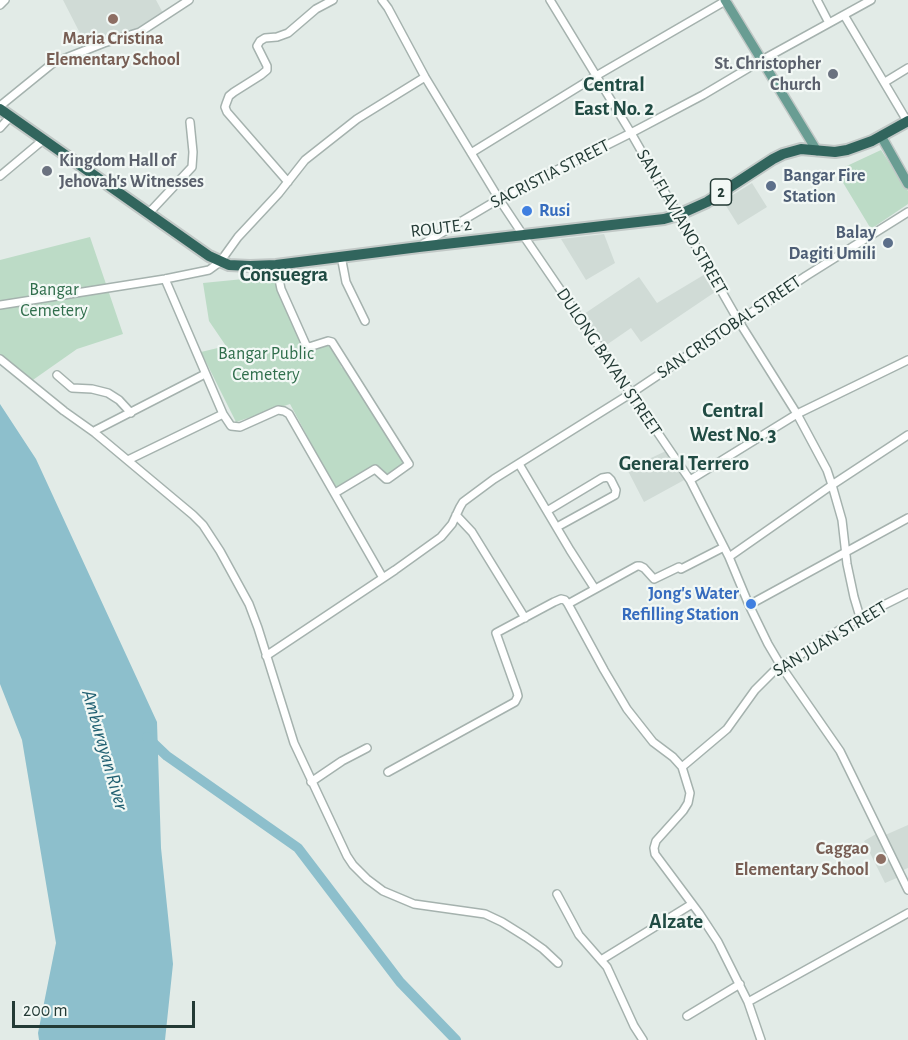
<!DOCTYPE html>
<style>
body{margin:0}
#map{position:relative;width:908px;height:1040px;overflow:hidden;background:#e2ebe7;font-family:"Alegreya Sans",sans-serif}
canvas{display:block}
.scale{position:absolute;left:12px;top:1001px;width:183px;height:27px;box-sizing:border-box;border:3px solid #233a35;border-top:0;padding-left:8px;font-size:18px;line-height:21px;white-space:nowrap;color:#233a35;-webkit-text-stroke:4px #f2f8f5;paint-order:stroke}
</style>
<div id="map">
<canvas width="908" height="1040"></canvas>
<div class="scale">200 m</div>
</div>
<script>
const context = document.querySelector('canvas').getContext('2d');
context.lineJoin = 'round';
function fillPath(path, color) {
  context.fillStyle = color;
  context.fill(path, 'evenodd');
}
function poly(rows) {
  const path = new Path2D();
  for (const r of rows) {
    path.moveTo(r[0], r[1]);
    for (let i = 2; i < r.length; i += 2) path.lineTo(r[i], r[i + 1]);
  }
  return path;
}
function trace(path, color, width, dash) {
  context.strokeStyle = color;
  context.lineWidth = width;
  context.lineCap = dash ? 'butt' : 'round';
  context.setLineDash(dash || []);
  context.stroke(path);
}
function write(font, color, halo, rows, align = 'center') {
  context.font = font + ' "Alegreya Sans",sans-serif';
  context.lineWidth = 4.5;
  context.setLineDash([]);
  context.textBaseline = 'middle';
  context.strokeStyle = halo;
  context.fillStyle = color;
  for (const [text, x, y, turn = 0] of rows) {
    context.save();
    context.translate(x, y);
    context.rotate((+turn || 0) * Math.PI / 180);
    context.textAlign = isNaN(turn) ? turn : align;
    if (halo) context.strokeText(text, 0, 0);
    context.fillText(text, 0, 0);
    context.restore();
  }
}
fillPath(poly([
 [63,0,156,0,163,13,146,25,116,36,85,43],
 [752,183,767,207,738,225,723,201],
 [604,234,615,263,586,280,561,239],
 [707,273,718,290,641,342,631,328,602,348,581,316,639,277,657,303],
 [666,451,686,479,644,502,627,469],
 [908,825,908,868,901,871,883,836],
 [876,834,899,877,885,883,864,841]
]), '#d0dbd6');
fillPath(poly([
 [881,150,908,191,908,204,871,229,836,171],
 [90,237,123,334,77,349,30,382,0,357,0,260],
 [274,276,306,349,329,342,342,368,345,366,407,463,385,476,374,466,336,490,290,404,236,422,201,352,226,346,209,321,203,283]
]), '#bcdbc6');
fillPath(poly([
 [0,404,36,459,157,722,161,848,173,964,165,1040,39,1040,38,1033,56,943,22,740,0,684]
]), '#8dbfcc');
trace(poly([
 [147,737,167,756,298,848,400,982,456,1040]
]), '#8dbfcc', 10);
const minor = poly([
 [382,0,388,8,425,77,499,199,523,235,690,480,729,557,749,605,768,644,781,666,840,751,908,890],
 [550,0,631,133,738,320,797,414,827,470,832,485,842,520,847,564,854,597,860,617],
 [817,0,829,23],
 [0,5,5,0],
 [844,15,907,121],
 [885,82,908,68],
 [0,106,53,63,104,43,140,32,189,0],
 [0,128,10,117],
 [471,153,596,76,727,0],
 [0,176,43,140],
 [288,182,227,112,225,107,226,104,229,96,234,92,261,75,267,70,267,66,257,46,260,41,265,38,277,37,288,33,316,9,333,0],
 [148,214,192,167,193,152,190,122],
 [423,244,499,199,631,133,703,95,762,60,871,0],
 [341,256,346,282,365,321],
 [276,265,281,289,306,345,309,347,328,341,332,342,409,464,388,479,386,479,375,469,335,493],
 [165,279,223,414,231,426,240,427,278,410,284,411,289,414,383,578],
 [0,305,165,279,209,270,220,262,238,237,279,193,305,160,357,119,425,77],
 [0,359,64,411,95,433],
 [205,374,96,430,95,433,193,515,203,525,220,551,249,604,258,628,294,743,347,856,353,865,367,879,383,891,414,904,485,914,502,922,526,937,543,949,558,963],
 [57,375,72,388,92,389,108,393,119,400,131,413],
 [128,460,223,414],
 [519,464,570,550,595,589],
 [690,480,797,414,908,360],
 [547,511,602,478,608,477,611,480,616,490,615,495,557,527],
 [456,515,472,532,525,618],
 [729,557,832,485,908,435],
 [568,604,637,566,640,566,644,568,654,579,679,567,681,569,724,547],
 [749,605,908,518],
 [266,656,395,570,441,537,452,524,460,507,463,502,494,479,630,394,806,276,908,212],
 [682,767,727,729,755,690,773,672,860,617,908,593],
 [388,772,515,702,518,696,517,692,496,633,554,602,561,599,565,600,568,604,604,670,627,709,653,742,673,757,682,767,690,793,688,803,683,811,656,841,654,848,655,854,699,913,718,942,748,1002,761,1040],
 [311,782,342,761,367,748],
 [557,894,579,935,607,967,634,1026,643,1040],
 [601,960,692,904],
 [748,1002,908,913],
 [687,1016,740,984]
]);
const major = poly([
 [725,0,817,151],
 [881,136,908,184]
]);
const highway = poly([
 [0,109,209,256,229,265,250,266,276,265,419,247,664,219,678,215,707,202,773,159,783,154,801,149,835,152,847,150,872,141,908,121]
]);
trace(minor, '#a5b2ae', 10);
trace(major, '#c1c8c6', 12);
trace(highway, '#c1c8c6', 14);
trace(minor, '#fff', 7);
trace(major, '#699d93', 9);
trace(highway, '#31655d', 10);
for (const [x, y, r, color] of [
 [113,19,6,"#8d6e63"],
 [833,74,6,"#6b7280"],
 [47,171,6,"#6b7280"],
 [771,186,6,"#5c6f8a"],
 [527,211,6,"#3f7fe0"],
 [888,243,6,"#5c6f8a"],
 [751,604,6,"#3f7fe0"],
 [881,859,6,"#8d6e63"]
]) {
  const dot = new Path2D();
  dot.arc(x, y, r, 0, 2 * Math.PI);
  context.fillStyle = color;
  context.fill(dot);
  trace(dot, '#f2f8f5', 2);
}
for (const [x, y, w] of [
 [721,192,21]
]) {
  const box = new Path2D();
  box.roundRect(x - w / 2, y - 13, w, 26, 4.5);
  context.fillStyle = '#f2f8f5';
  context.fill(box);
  trace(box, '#233a35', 1.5);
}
write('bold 16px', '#233a35', null, [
 ["2",721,192]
]);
write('bold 18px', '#785e54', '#f2f8f5', [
 ["Maria Cristina",113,39],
 ["Elementary School",113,60],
 ["Caggao",869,849,"right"],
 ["Elementary School",869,870,"right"]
]);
write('bold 18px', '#5b616d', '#f2f8f5', [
 ["St. Christopher",821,64],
 ["Church",821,85],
 ["Kingdom Hall of",59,161,"left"],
 ["Jehovah's Witnesses",59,182,"left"]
], 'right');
write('18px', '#233a35', '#f2f8f5', [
 ["SACRISTIA STREET",550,174,-27],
 ["SAN FLAVIANO STREET",682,222,60],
 ["ROUTE 2",441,228,-7],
 ["SAN CRISTOBAL STREET",729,327,-34],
 ["DULONG BAYAN STREET",609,362,56],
 ["SAN JUAN STREET",830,639,-31]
]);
write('bold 18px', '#4e5e75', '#f2f8f5', [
 ["Bangar Fire",783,176],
 ["Station",783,197],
 ["Balay",876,233,"right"],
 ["Dagiti Umili",876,254,"right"]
], 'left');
write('bold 18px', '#366cbe', '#f2f8f5', [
 ["Rusi",539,211],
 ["Jong's Water",739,594,"right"],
 ["Refilling Station",739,615,"right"]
], 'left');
write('18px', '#306e4c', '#f2f8f5', [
 ["Bangar",54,290],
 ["Cemetery",54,311],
 ["Bangar Public",266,354],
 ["Cemetery",266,375]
]);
write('italic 20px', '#216072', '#f2f8f5', [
 ["Amburayan River",105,750,74]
]);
write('bold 21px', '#204b43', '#f2f8f5', [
 ["Central",614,85],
 ["East No. 2",614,109],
 ["Consuegra",284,275],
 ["Central",733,411],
 ["West No. 3",733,435],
 ["General Terrero",684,464],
 ["Alzate",676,922]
]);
</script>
